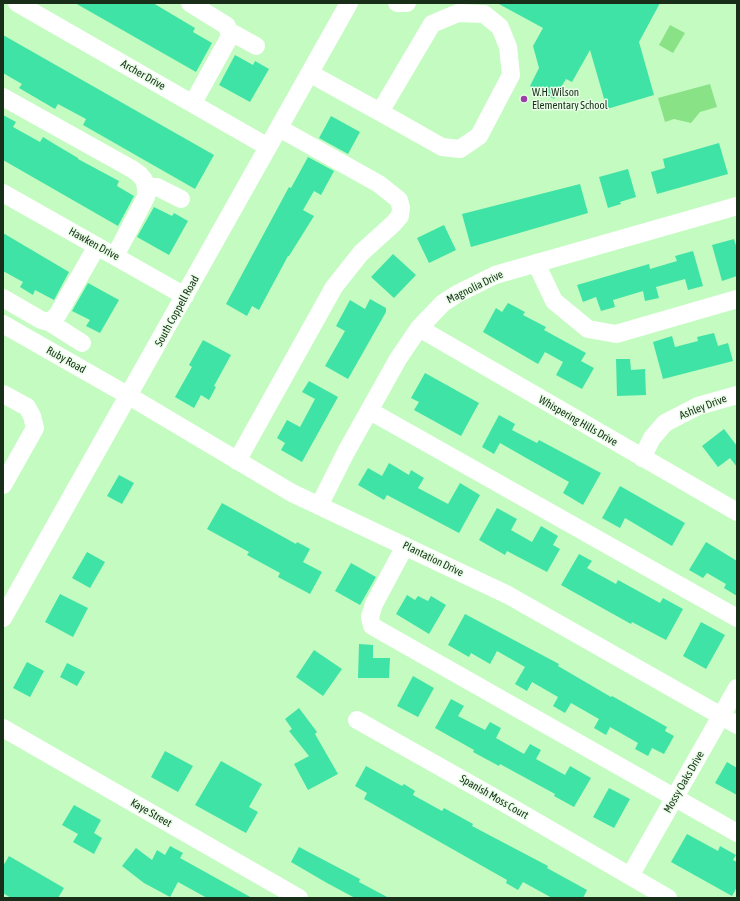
<!DOCTYPE html>
<style>
body{margin:0}
#map{position:relative;width:740px;height:901px;overflow:hidden;background:#c4fbc1;font-family:"Asap Condensed",sans-serif}
canvas{display:block}
.frame{position:absolute;inset:0;border:4px solid #192e18;pointer-events:none}
</style>
<div id="map">
<canvas width="740" height="901"></canvas>
<div class="frame"></div>
</div>
<script>
const context = document.querySelector('canvas').getContext('2d');
context.lineJoin = 'round';
function fillPath(path, color) {
  context.fillStyle = color;
  context.fill(path, 'evenodd');
}
function poly(rows) {
  const path = new Path2D();
  for (const r of rows) {
    path.moveTo(r[0], r[1]);
    for (let i = 2; i < r.length; i += 2) path.lineTo(r[i], r[i + 1]);
  }
  return path;
}
function trace(path, color, width, dash) {
  context.strokeStyle = color;
  context.lineWidth = width;
  context.lineCap = dash ? 'butt' : 'round';
  context.setLineDash(dash || []);
  context.stroke(path);
}
function write(font, color, halo, rows, align = 'center') {
  context.font = font + ' "Asap Condensed",sans-serif';
  context.lineWidth = 3;
  context.setLineDash([]);
  context.textBaseline = 'middle';
  context.strokeStyle = halo;
  context.fillStyle = color;
  for (const [text, x, y, turn = 0] of rows) {
    context.save();
    context.translate(x, y);
    context.rotate((+turn || 0) * Math.PI / 180);
    context.textAlign = isNaN(turn) ? turn : align;
    if (halo) context.strokeText(text, 0, 0);
    context.fillText(text, 0, 0);
    context.restore();
  }
}
fillPath(poly([
 [670,25,685,33,673,53,659,45],
 [710,84,717,107,700,112,691,123,674,119,665,122,658,98]
]), '#8ae287');
fillPath(poly([
 [75,3,153,3,195,28,193,32,212,43,196,72],
 [497,3,660,3,639,42,654,95,607,109,590,50,572,82,566,79,554,99,530,86,539,68,533,46,543,28],
 [3,35,214,155,195,189,83,125,86,119,58,104,55,109,19,88,22,84,3,73],
 [235,55,253,65,255,61,269,69,250,102,219,85],
 [3,115,16,122,13,127,40,142,43,137,56,145,78,158,78,159,119,181,117,186,134,196,118,226,3,160],
 [331,116,360,132,348,154,319,138],
 [719,143,728,174,657,194,651,172,665,168,663,159],
 [308,157,334,171,321,195,314,191,303,210,314,216,289,256,288,256,259,310,252,306,247,316,226,304,289,187,291,188],
 [628,169,636,197,620,202,621,204,608,208,599,177],
 [580,184,588,213,471,247,462,214],
 [154,207,172,216,174,213,188,221,169,255,137,237],
 [444,225,456,250,429,263,417,238],
 [3,233,69,272,54,300,35,290,33,295,20,287,23,282,3,271],
 [734,239,737,249,737,276,722,281,712,245],
 [693,251,703,286,688,290,685,279,656,287,659,298,645,301,643,291,613,300,615,307,601,311,596,297,583,302,577,285,649,264,650,269,677,261,675,256],
 [393,254,416,275,394,298,371,277],
 [88,283,119,300,100,333,86,326,90,320,72,311],
 [370,299,386,308,386,312,348,379,325,366,345,331,336,326,350,300,365,309],
 [508,303,525,312,523,315,546,327,544,330,586,353,581,361,594,368,582,389,556,375,563,362,545,352,538,364,483,332,496,308,502,312],
 [714,333,718,346,728,343,733,361,663,379,653,342,672,336,675,347,698,341,697,337],
 [203,340,231,355,214,386,216,387,209,400,201,395,194,408,175,397,192,367,189,365],
 [616,359,630,359,631,370,645,369,646,395,617,396],
 [425,373,479,403,461,436,414,410,419,402,411,398],
 [309,381,338,397,302,462,281,450,285,443,277,438,287,420,300,427,315,399,302,392],
 [499,415,515,424,512,430,537,443,539,440,601,473,583,505,563,493,569,482,528,459,500,443,494,454,482,447],
 [724,429,737,446,737,467,730,458,718,467,702,446],
 [389,463,409,475,411,470,424,478,418,488,448,504,460,483,480,495,459,533,387,495,384,500,358,485,368,468,382,476],
 [119,475,134,483,122,504,107,496],
 [620,486,685,523,672,546,625,518,620,528,602,518],
 [222,503,296,544,297,542,310,549,303,562,322,572,310,594,278,577,280,573,247,555,249,552,207,529],
 [497,508,517,519,511,530,532,542,541,526,558,536,553,545,560,549,547,572,507,551,505,555,479,540],
 [706,542,737,561,737,596,724,588,726,584,707,573,703,578,689,570],
 [87,552,105,562,90,588,72,578],
 [579,554,592,561,587,568,616,584,618,580,660,603,663,598,683,609,666,640,632,622,631,624,561,585],
 [351,563,376,577,360,605,335,591],
 [60,594,88,608,73,637,45,622],
 [407,595,415,600,418,596,428,601,431,596,446,605,429,634,396,614],
 [465,614,559,664,558,666,611,697,612,696,667,727,665,731,674,736,664,754,652,748,648,756,635,749,638,743,610,727,606,735,594,728,599,719,571,703,565,713,553,706,558,697,532,682,527,691,515,684,525,667,497,651,490,664,471,653,469,657,448,645],
 [701,622,725,635,706,669,683,656],
 [359,644,373,645,373,658,390,658,389,678,358,678],
 [314,650,342,669,323,696,296,677],
 [27,662,44,671,30,697,13,688],
 [67,663,85,672,77,686,60,677],
 [413,676,434,688,418,717,397,706],
 [451,699,464,706,458,716,485,730,490,722,501,728,496,738,524,754,530,744,541,750,536,759,565,775,570,766,591,778,574,807,554,796,555,794,500,764,499,766,473,752,474,750,435,728],
 [299,708,317,732,315,734,338,774,308,790,294,764,309,756,289,731,292,729,285,719],
 [165,751,193,766,178,792,151,777],
 [221,761,262,784,249,807,258,812,246,833,195,805],
 [727,762,737,768,737,795,715,783],
 [366,766,402,786,404,784,415,791,413,795,442,811,444,808,473,824,472,826,548,866,547,868,587,890,583,898,552,898,523,882,518,890,506,883,507,880,364,799,367,793,355,786],
 [609,788,630,799,614,828,593,817],
 [74,805,101,820,94,833,102,838,94,854,73,842,78,834,62,825],
 [687,834,718,851,720,846,736,855,733,860,737,862,737,887,732,896,671,862],
 [170,846,183,853,180,858,252,898,207,898,178,882,170,897,144,883,122,866,136,848,152,860,157,850,165,855],
 [299,847,360,879,359,882,389,898,355,898,327,883,291,862],
 [9,856,64,888,58,898,11,898,3,893,3,866]
]), '#3fe3a6');
trace(poly([
 [17,3,268,147],
 [190,3,227,26,230,36,193,103],
 [397,3,407,3],
 [229,31,256,46],
 [310,73,320,79,380,112,442,147,460,149,479,136,511,75,508,47,500,27,484,14,458,13,432,24,380,112],
 [3,97,132,169,139,174,144,180,146,187,146,197,115,256],
 [146,187,157,187,181,199],
 [3,193,185,296],
 [536,263,554,301,588,329,616,334,737,299],
 [3,298,41,320,49,322,53,319,58,314,97,246],
 [49,322,82,343],
 [3,324,129,396,292,493,508,595,737,725],
 [419,328,737,512],
 [3,394,27,407,32,416,35,428,3,485],
 [370,411,737,618],
 [642,458,652,438,665,423,698,406,737,395],
 [237,461,334,287,361,253,393,224,400,216,401,208,399,200,379,184,279,128],
 [319,506,346,452,398,359,419,328,443,303,457,294,495,275,737,206],
 [405,546,374,604,370,617,372,626,737,833],
 [3,618,349,3],
 [357,720,504,803,668,898],
 [3,728,299,898],
 [630,876,737,688]
]), '#fff', 18);
for (const [x, y, r, color] of [
 [524,99,4,"#9c3ea7"]
]) {
  const dot = new Path2D();
  dot.arc(x, y, r, 0, 2 * Math.PI);
  context.fillStyle = color;
  context.fill(dot);
  trace(dot, '#e8fee7', 1.5);
}
write('11px', '#192e18', '#e8fee7', [
 ["Archer Drive",143,75,30],
 ["Hawken Drive",94,244,29],
 ["Magnolia Drive",475,287,-26],
 ["South Coppell Road",177,311,-61],
 ["Ruby Road",66,360,29],
 ["Ashley Drive",703,407,-21],
 ["Whispering Hills Drive",578,421,30],
 ["Plantation Drive",433,559,26],
 ["Mossy Oaks Drive",684,782,-60],
 ["Spanish Moss Court",494,797,30],
 ["Kaye Street",151,813,30]
]);
write('11px', '#192e18', '#e8fee7', [
 ["W.H. Wilson",532,93],
 ["Elementary School",532,106]
], 'left');
</script>
